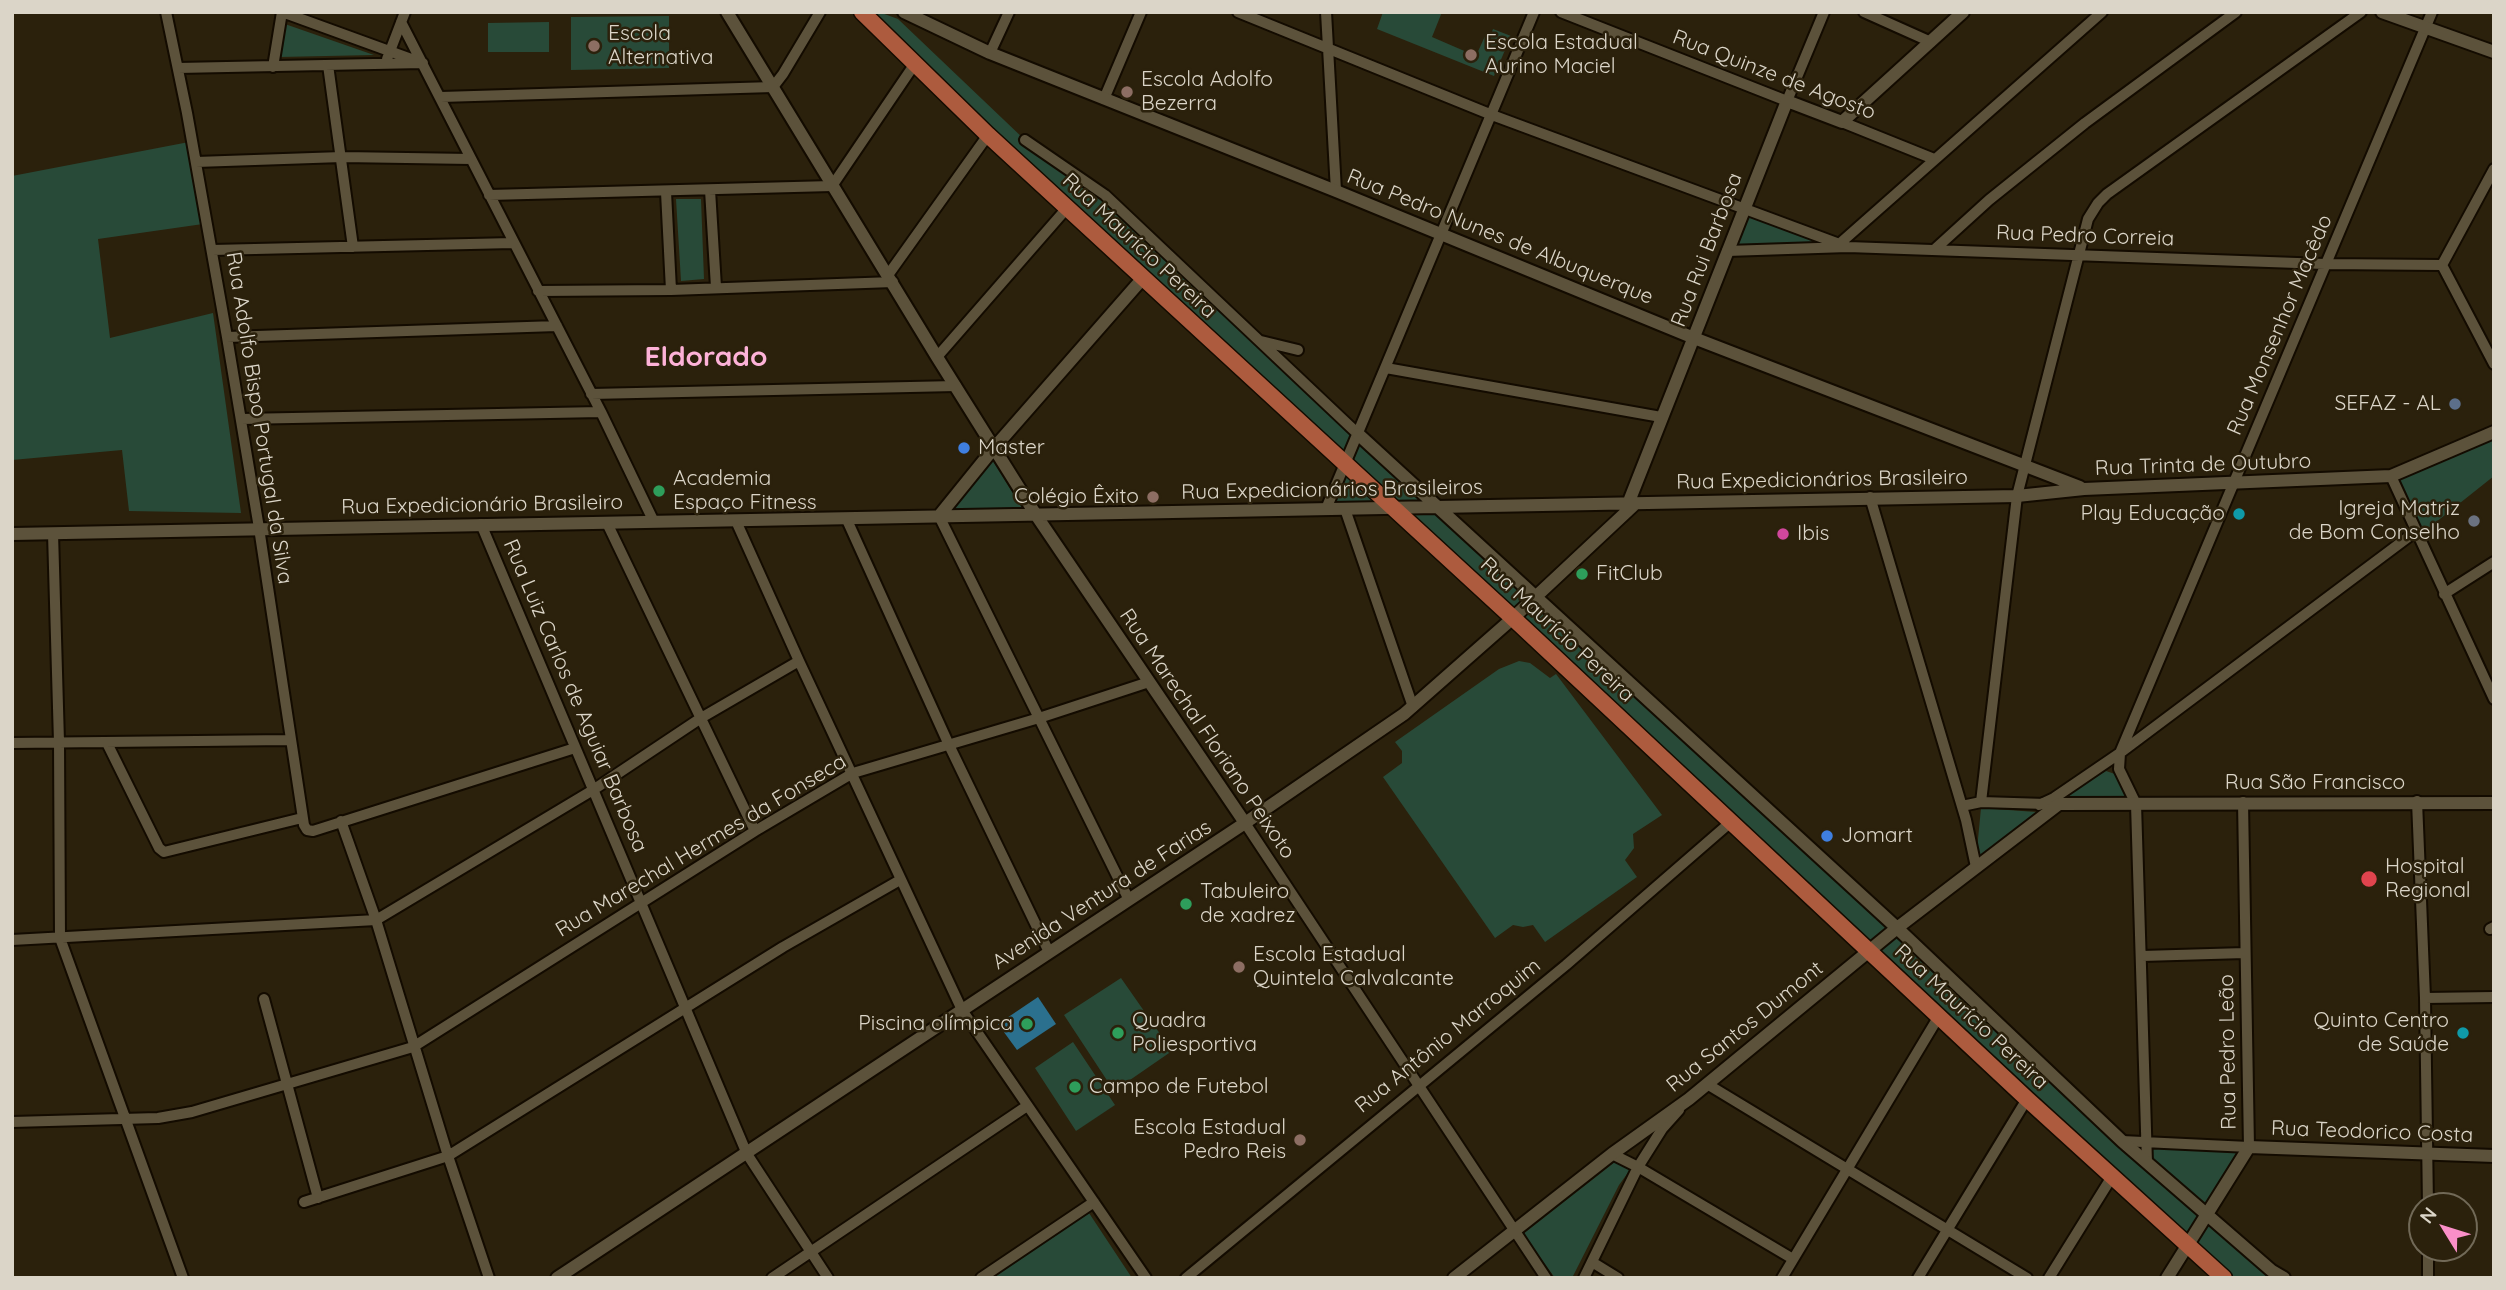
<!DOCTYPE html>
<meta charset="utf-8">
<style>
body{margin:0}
#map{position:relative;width:2506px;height:1290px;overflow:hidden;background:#2b210c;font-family:Quicksand,sans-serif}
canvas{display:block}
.frame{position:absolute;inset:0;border:14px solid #dbd5c8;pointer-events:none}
.north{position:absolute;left:2408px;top:1192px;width:70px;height:70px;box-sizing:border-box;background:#2b210c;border:2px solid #716957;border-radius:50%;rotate:308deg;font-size:19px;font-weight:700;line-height:28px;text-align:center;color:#dbd5c8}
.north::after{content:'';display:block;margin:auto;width:24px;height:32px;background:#fa8fc8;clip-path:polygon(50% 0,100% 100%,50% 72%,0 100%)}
</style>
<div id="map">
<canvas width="2506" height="1290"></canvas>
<div class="frame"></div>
<div class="north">N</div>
</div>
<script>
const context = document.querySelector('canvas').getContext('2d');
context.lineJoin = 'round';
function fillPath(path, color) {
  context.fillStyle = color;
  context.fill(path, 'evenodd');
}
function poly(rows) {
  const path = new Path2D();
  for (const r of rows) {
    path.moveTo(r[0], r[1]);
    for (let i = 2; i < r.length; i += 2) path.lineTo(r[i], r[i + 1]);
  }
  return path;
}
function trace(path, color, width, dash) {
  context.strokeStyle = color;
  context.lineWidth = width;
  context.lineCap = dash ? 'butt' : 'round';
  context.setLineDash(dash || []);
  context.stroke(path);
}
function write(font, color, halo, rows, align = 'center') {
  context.font = font + ' Quicksand,sans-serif';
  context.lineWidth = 5;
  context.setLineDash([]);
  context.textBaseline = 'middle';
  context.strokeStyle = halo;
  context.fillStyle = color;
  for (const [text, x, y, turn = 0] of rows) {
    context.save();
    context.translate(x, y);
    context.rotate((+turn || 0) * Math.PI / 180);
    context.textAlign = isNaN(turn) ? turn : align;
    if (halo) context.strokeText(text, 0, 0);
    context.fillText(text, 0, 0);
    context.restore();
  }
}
fillPath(poly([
 [867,12,879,12,898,19,1025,140,1105,195,2146,1162,2147,1142,2249,1147,2206,1214,2284,1278,2224,1278,1394,508,1326,509,1345,464],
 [1383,12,1442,12,1432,37,1476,56,1485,36,1490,37,1493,29,1511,36,1494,76,1377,29],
 [669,16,669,68,571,70,571,17],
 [549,22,549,52,488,52,488,23],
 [282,23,374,55,279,57],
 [189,142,203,224,98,239,110,338,213,313,241,513,129,511,122,450,12,460,12,176],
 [676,199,701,199,704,279,681,281],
 [1744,210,1839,244,1727,251],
 [2494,437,2494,476,2421,534,2397,479],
 [991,458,1024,511,947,513],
 [1519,661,1530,663,1550,678,1556,674,1662,815,1633,834,1634,848,1625,860,1637,877,1545,942,1533,925,1523,927,1513,925,1495,938,1383,777,1402,763,1402,751,1395,742,1499,669],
 [2106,771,2115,774,2127,799,2051,803],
 [1981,808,2036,812,1976,860],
 [1121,978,1172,1051,1114,1091,1064,1015],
 [1073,1042,1115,1105,1076,1131,1035,1068],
 [1616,1161,1630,1170,1619,1185,1572,1278,1555,1278,1523,1234],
 [1089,1213,1132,1278,993,1278]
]), '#284a38');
fillPath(poly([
 [1038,997,1056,1024,1017,1050,998,1024]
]), '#2b708e');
const minor = poly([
 [166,12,187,113,227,337,259,528,304,825,307,830,313,831,575,748],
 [282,12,414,60],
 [1238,12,1492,115,1842,245],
 [1326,12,1336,191],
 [1561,12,1787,101,1824,12],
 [1864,12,1931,42],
 [401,22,601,412,654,522],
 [990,53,1009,12],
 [387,59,405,12],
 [328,65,353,247],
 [273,67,282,12],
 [178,68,423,63],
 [441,97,773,87,783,74,820,12],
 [1104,99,1141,12],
 [1842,122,1934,159],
 [1025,140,1105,195,1358,434],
 [196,162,342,157,471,159],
 [710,190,716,287],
 [666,192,671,290],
 [489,195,832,186,914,65],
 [1837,246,2102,12],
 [212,250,513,243],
 [1934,250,1989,200,2085,123,2236,12],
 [1727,251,1848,247,2325,264,2442,265],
 [2442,265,2494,364],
 [2442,265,2494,169],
 [888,275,988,135],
 [538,291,671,290,893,282],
 [227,337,557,326],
 [1261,341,1298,350],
 [937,357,1067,208],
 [1386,368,1661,417],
 [591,394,956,386],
 [241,419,601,412],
 [2391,476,2494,699],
 [1870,497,1966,820,1976,867],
 [1326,509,1534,12],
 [1345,509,1413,707],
 [939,516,1129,900],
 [847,520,949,745,1049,952],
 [736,521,799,661,962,1010,1146,1278],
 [607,523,755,831],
 [481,524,747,1154,828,1278],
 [53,533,59,742,60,938,183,1278],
 [2444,594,2494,562],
 [12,743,289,740],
 [107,743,159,848,164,852,302,818],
 [2417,801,2425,998,2428,1206],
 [1981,802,2017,496,2088,219,2098,203,2107,194,2361,12],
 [2039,805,2054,798,2120,753,2415,532],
 [1962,806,1981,802,2046,804],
 [341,821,376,920,448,1156,489,1278],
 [1245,823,1546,1278],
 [2490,929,2494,927],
 [12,940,376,920,593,790,701,718,799,661],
 [2142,956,2245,953],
 [2425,998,2494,997],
 [264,999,318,1198],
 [1707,1084,2027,1278],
 [12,1122,158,1118,192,1112,413,1047,755,831,853,773,1039,718,1149,682],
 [2122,1141,2249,1147,2243,802],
 [1612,1154,1638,1167,1793,1259],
 [2147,1163,2136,804,2119,769,2120,753,2432,12],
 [304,1202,448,1156,783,947,900,880],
 [1592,1262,1618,1278],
 [772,1278,1027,1106],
 [981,1278,1094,1202],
 [1186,1278,1566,965,1732,821],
 [1584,1278,1638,1167,1662,1129,1679,1110],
 [1782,1278,1939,1016],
 [1918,1278,2027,1099],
 [2049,1278,2113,1175],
 [2428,1278,2428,1248]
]);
const tertiary = poly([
 [727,12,937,357,1036,515,1245,823],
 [904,12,990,53,1336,191,1694,338,2080,487],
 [2382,12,2494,52],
 [1358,434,1897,928,2122,1141,2272,1271,2284,1278],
 [1628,504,1787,101,1842,122,1963,12],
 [939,516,994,448,1143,278],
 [12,534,2017,496,2084,489,2391,476,2494,432],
 [557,1278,1245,823,1404,714,1513,618,1636,503],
 [1454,1278,1612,1154,1689,1099,1897,928,2059,804,2494,803],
 [2167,1278,2249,1147,2494,1156]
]);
const primary = poly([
 [862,12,988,135,1513,618,2027,1099,2224,1278]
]);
trace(minor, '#130b00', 14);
trace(tertiary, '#130b00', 16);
trace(primary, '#130b00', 19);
trace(minor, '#5c523b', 10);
trace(tertiary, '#5c523b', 12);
trace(primary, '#ad5b3e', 16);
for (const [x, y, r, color] of [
 [594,46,7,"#8d6e63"],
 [1471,55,7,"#8d6e63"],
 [1127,92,7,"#8d6e63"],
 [2455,404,7,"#5c6f8a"],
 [964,448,7,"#3f7fe0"],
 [659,491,7,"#2e9e5b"],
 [1153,497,7,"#8d6e63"],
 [2239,514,7,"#0f9aa8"],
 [2474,521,7,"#6b7280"],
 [1783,534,7,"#d1479c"],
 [1582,574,7,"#2e9e5b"],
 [1827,836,7,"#3f7fe0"],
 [2369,879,9,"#e0444e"],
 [1186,904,7,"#2e9e5b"],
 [1239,967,7,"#8d6e63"],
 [1027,1024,7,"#2e9e5b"],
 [1118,1033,7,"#2e9e5b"],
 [2463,1033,7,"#0f9aa8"],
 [1075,1087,7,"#2e9e5b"],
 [1300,1140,7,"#8d6e63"]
]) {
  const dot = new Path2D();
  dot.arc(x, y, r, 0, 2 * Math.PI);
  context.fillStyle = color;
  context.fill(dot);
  trace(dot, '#2b210c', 2.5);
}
write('21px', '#dbd5c8', '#2b210c', [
 ["Escola",608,34],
 ["Alternativa",608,58],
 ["Escola Estadual",1485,43],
 ["Aurino Maciel",1485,67],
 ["Escola Adolfo",1141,80],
 ["Bezerra",1141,104],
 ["SEFAZ - AL",2441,404,"right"],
 ["Master",978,448],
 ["Academia",673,479],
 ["Espaço Fitness",673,503],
 ["Colégio Êxito",1139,497,"right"],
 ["Igreja Matriz",2460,509,"right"],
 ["de Bom Conselho",2460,533,"right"],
 ["Play Educação",2225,514,"right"],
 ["Ibis",1797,534],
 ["FitClub",1596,574],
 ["Jomart",1841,836],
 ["Hospital",2385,867],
 ["Regional",2385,891],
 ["Tabuleiro",1200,892],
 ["de xadrez",1200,916],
 ["Escola Estadual",1253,955],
 ["Quintela Calvalcante",1253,979],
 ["Quadra",1132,1021],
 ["Poliesportiva",1132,1045],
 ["Quinto Centro",2449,1021,"right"],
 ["de Saúde",2449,1045,"right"],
 ["Piscina olímpica",1013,1024,"right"],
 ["Campo de Futebol",1089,1087],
 ["Escola Estadual",1286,1128,"right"],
 ["Pedro Reis",1286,1152,"right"]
], 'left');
write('21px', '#dbd5c8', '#2b210c', [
 ["Rua Quinze de Agosto",1774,75,21],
 ["Rua Pedro Correia",2085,236,2],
 ["Rua Pedro Nunes de Albuquerque",1500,237,22],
 ["Rua Maurício Pereira",1139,246,43],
 ["Rua Rui Barbosa",1707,250,-69],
 ["Rua Monsenhor Macêdo",2280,325,-67],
 ["Rua Adolfo Bispo Portugal da Silva",259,418,81],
 ["Rua Trinta de Outubro",2203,465,-2],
 ["Rua Expedicionários Brasileiro",1822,480,-1],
 ["Rua Expedicionários Brasileiros",1332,490,-1],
 ["Rua Expedicionário Brasileiro",482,505,-1],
 ["Rua Maurício Pereira",1557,630,43],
 ["Rua Luiz Carlos de Aguiar Barbosa",575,696,67],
 ["Rua Marechal Floriano Peixoto",1207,734,56],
 ["Rua São Francisco",2315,783],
 ["Rua Marechal Hermes da Fonseca",701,846,-31],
 ["Avenida Ventura de Farias",1102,895,-33],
 ["Rua Maurício Pereira",1971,1017,43],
 ["Rua Santos Dumont",1745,1027,-39],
 ["Rua Antônio Marroquim",1448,1036,-39],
 ["Rua Pedro Leão",2228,1052,-91],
 ["Rua Teodorico Costa",2372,1132,2]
]);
write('bold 28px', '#fdb2d8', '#2b210c', [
 ["Eldorado",706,358]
]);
</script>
